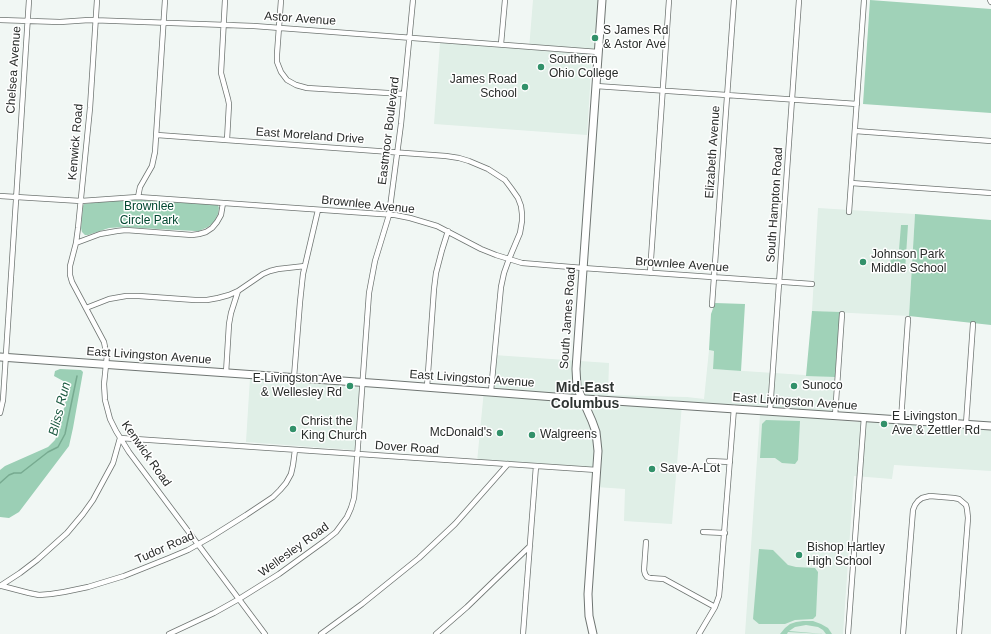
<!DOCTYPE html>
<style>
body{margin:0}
canvas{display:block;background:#f1f7f4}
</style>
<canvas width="991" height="634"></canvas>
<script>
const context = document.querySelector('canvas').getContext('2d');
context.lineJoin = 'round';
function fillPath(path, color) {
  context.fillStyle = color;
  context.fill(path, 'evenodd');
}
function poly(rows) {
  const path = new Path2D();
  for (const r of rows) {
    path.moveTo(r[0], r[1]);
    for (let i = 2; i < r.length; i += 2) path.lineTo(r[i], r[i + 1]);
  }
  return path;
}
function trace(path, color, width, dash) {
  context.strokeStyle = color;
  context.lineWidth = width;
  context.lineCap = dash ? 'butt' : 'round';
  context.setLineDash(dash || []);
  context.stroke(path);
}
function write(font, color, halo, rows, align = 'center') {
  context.font = font + ' Arial,sans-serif';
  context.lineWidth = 3;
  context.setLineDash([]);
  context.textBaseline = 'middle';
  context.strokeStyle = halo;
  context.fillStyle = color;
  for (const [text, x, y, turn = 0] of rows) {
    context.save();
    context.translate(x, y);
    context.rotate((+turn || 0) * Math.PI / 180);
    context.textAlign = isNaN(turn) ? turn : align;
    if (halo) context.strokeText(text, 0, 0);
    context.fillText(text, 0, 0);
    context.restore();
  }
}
fillPath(poly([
 [533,0,602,0,598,55,593,54,592,56,587,135,434,124,440,42,529,49],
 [818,208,915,214,909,316,812,311],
 [709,350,714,351,713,369,835,377,832,420,858,422,859,417,991,425,991,471,894,465,892,479,854,476,843,634,745,634,760,415,760,410,682,404,672,524,624,521,625,489,596,487,597,470,477,462,484,390,491,391,494,355,609,363,608,395,687,397,704,399],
 [250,378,357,386,360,388,355,449,353,450,246,442]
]), '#e0efe7');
fillPath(poly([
 [870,0,991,9,991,113,863,104],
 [130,199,145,200,218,205,219,208,218,214,214,222,208,227,199,231,195,231,123,227,109,228,88,235,85,235,82,232,81,228,83,206,84,204,115,200],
 [915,214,991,220,991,325,909,316],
 [901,225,908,225,905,271,890,270,891,252,896,252,897,250,899,250],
 [715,303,745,304,741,371,713,369,714,351,709,350,711,314],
 [812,311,840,312,835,377,806,376],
 [766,420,800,421,798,460,795,464,782,463,775,458,760,458,762,424],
 [759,549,773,550,788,565,796,567,815,568,818,572,816,616,813,619,795,620,785,624,759,624,753,619],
 [803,621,813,621,821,624,828,628,832,634,826,634,823,630,818,627,806,625,795,627,789,631,824,634,788,632,787,634,780,634,785,628,790,624,796,622]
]), '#a0d2b8');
fillPath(poly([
 [60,369,81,370,83,372,73,428,69,446,19,512,9,518,0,517,0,470,5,466,48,447,55,440,58,433,67,395,67,385,65,382,54,376,55,371]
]), '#9bcfb5');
trace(poly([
 [0,483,9,475,14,473,21,473,48,452,58,447,65,434,77,376]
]), '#77aa90', 1.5);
const street = poly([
 [97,0,90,108,78,228,76,243,70,266,70,275,72,282,104,342,105,347,107,355,104,384,105,400,110,419,116,431,129,452,265,634],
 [225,0,221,73,228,99,229,104,227,140],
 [281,0,277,54,277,62,281,72,287,80,296,85,307,88,404,94],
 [990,0,991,2],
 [0,20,60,22,89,20,254,26,598,52],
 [501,44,505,0],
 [596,86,857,104],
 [855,131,991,141],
 [157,135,446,156,459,158,469,161,488,169,505,180,511,188,518,198,521,206,522,214,522,221,520,233,509,259,504,273,501,287,491,391],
 [851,183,991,193],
 [0,196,81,201,138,197,395,215,410,218,437,226,481,249,496,255,522,263,583,268,812,284],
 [138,197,140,187,152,166,155,152,165,0],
 [849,212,864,0],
 [76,243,100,234,117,231,126,230,192,235,199,234,206,232,212,228,217,222,221,215,223,203],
 [650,273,669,0],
 [712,305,734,0],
 [86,308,109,299,126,296,139,296,195,300,207,300,218,298,229,295,238,291,263,274,270,271,278,269,305,266],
 [226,373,229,324,231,313,238,291],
 [294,377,300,302,303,274,318,210],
 [427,387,434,289,436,273,442,250,448,231],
 [770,411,799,0],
 [0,413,3,400,29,0],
 [835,416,842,314],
 [901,420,908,319],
 [966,424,973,324],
 [709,461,730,462],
 [703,532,725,533],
 [646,542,644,570,645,574,647,577,650,578,664,579,715,607],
 [0,586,20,573,37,560,67,533,83,514,93,500,113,463,120,438,597,470],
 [2,586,29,593,39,595,51,594,64,592,88,587,124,576,169,558,188,550,211,537,246,515,273,497,280,490,286,483,291,474,293,465,295,450],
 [169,634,214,613,239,599,279,574,326,540,336,532,347,517,351,508,354,498,355,486,369,293,375,261,389,215,401,124,413,0],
 [321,634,362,604,419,558,455,524,508,464],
 [436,634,467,607,530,546],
 [523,634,536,466],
 [699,634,715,607,719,596,720,585,734,408],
 [848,634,864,417],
 [903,634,913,510,915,505,918,501,922,498,930,496,954,498,959,499,966,505,967,509,968,518,959,634]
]);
const secondary = poly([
 [0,357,385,384,555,397,991,426]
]);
const primary = poly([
 [593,634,589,616,588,594,598,451,596,432,592,421,577,387,576,369,602,0]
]);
trace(street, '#6f7572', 6);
trace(secondary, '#6f7572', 9);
trace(primary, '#6f7572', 9);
trace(street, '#fff', 4.5);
trace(secondary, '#fff', 7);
trace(primary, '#fff', 7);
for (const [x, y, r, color] of [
 [595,38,4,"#32916a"],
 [541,67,4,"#32916a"],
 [525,87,4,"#32916a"],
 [863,262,4,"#32916a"],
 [350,386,4,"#32916a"],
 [794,386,4,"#32916a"],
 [884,424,4,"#32916a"],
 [293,429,4,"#32916a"],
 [500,433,4,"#32916a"],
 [532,435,4,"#32916a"],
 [652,469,4,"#32916a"],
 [799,555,4,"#32916a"]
]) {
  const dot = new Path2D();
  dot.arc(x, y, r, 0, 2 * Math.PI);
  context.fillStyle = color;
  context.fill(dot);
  trace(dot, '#fff', 1.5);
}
write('12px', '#282b29', '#fff', [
 ["Astor Avenue",300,19,4],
 ["Chelsea Avenue",14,70,-86],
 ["Eastmoor Boulevard",389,131,-83],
 ["East Moreland Drive",310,136,4],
 ["Kenwick Road",76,142,-85],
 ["Elizabeth Avenue",713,152,-86],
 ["Brownlee Avenue",368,205,6],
 ["South Hampton Road",775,205,-86],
 ["Brownlee Avenue",682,265,4],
 ["South James Road",568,318,-86],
 ["East Livingston Avenue",149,356,4],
 ["East Livingston Avenue",472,379,4],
 ["East Livingston Avenue",795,402,4],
 ["Dover Road",407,448,4],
 ["Kenwick Road",146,454,55],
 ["Tudor Road",165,548,-24],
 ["Wellesley Road",294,550,-36]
]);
write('12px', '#282b29', '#fff', [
 ["S James Rd",603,31],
 ["& Astor Ave",603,45],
 ["Southern",549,60],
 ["Ohio College",549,74],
 ["James Road",517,80,"right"],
 ["School",517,94,"right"],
 ["Johnson Park",871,255],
 ["Middle School",871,269],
 ["E Livingston Ave",342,379,"right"],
 ["& Wellesley Rd",342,393,"right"],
 ["Sunoco",802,386],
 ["E Livingston",892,417],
 ["Ave & Zettler Rd",892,431],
 ["Christ the",301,422],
 ["King Church",301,436],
 ["McDonald's",492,433,"right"],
 ["Walgreens",540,435],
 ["Save-A-Lot",660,469],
 ["Bishop Hartley",807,548],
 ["High School",807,562]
], 'left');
write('12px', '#024830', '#fff', [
 ["Brownlee",149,207],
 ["Circle Park",149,221]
]);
write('italic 13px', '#19573e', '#fff', [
 ["Bliss Run",60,409,-76]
]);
write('bold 14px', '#2f3432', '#fff', [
 ["Mid-East",585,388],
 ["Columbus",585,404]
]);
</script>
